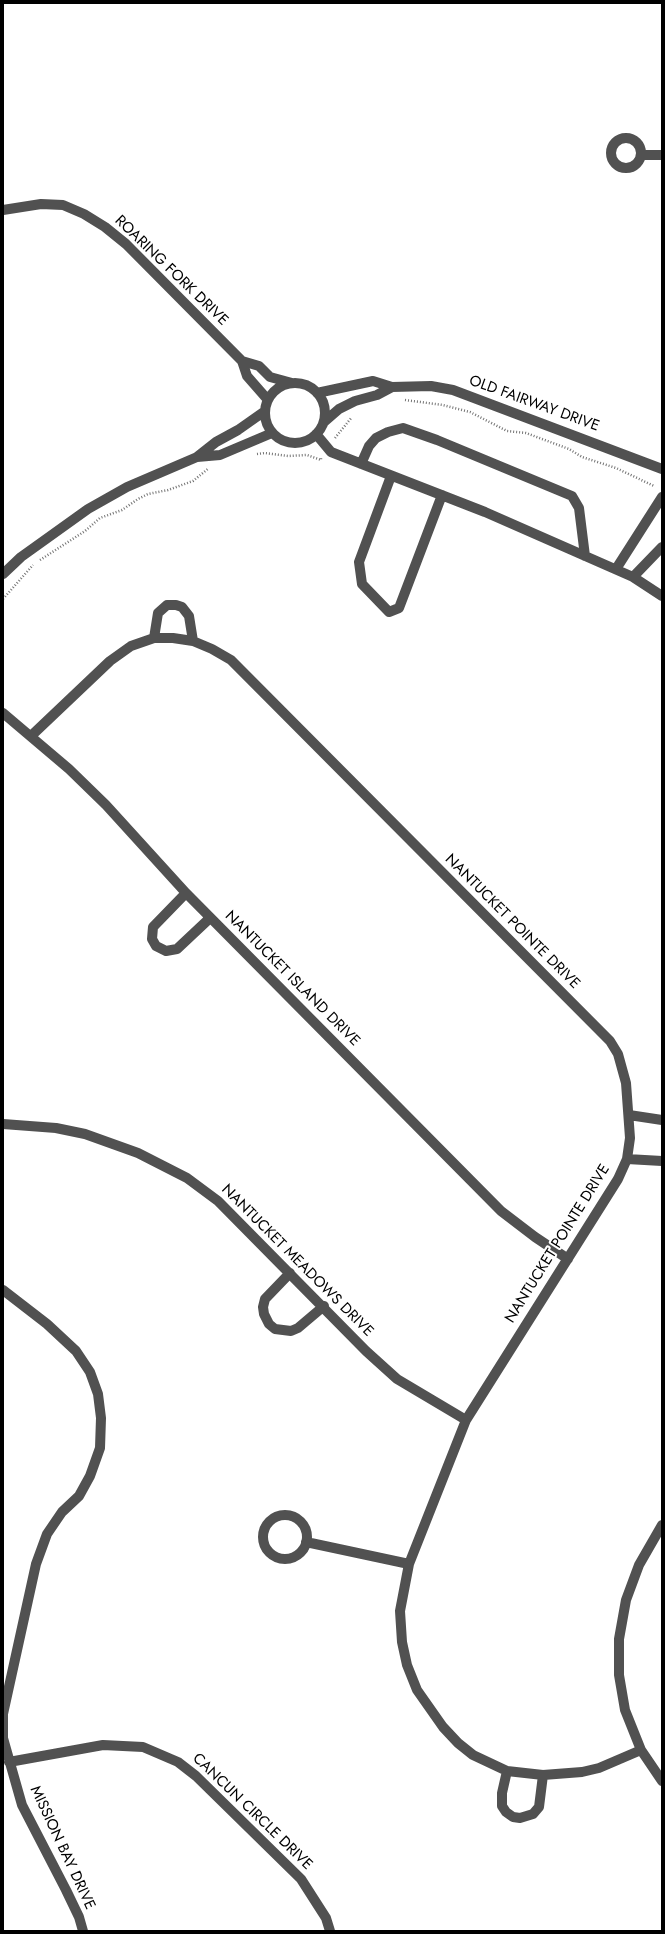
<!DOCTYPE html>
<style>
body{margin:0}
#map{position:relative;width:665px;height:1934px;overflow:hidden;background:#fff;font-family:Jost,sans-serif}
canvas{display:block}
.frame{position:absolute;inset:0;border:4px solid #000;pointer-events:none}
</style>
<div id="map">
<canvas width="665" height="1934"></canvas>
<div class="frame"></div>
</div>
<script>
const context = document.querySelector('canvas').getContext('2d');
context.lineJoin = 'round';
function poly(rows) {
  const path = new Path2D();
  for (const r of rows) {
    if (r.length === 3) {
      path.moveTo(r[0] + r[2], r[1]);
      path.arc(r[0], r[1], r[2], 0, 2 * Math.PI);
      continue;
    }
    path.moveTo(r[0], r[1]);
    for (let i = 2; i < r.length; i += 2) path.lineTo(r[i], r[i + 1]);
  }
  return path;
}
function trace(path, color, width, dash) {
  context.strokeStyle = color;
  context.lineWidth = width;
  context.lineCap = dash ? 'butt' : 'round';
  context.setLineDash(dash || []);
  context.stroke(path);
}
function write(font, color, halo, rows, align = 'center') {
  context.font = font + ' Jost,sans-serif';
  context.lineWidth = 4;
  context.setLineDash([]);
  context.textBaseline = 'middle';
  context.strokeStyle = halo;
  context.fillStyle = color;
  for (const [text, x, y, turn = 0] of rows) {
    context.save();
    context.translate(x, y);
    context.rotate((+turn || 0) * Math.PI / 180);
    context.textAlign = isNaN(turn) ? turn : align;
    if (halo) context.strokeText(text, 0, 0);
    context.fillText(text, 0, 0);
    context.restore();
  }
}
trace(poly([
 [405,400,443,405,470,412,507,431,526,433,569,449,582,457,616,468,654,486],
 [335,438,352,417],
 [257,454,265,453,288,456,307,455,321,460,321,458],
 [40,560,85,531,100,518,122,510,138,499,148,494,168,490,193,481,209,468],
 [3,599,33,565]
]), '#737373', 2.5, [1, 2]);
trace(poly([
 [626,153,15],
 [641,155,662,155],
 [3,210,41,204,63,205,84,214,105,227,126,244,242,361,247,376,268,400],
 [242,361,259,366,270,377,292,383],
 [295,413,30],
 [317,393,373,381,392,387,431,386,453,390,662,469],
 [324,422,339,409,355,401,377,395,392,387],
 [316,434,331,452,485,512,633,577,662,596],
 [197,457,220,455,272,433],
 [361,464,369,446,376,438,388,432,403,428,437,440,572,496,579,508,585,556],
 [391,476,359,562,362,584,389,612,399,608,442,495],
 [616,569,662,497],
 [3,574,21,557,88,509,127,487,197,457,216,442,238,430,265,411],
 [633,577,662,547],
 [154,638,158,613,167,605,176,605,182,607,189,616,193,641],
 [3,713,69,769,106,805,186,893,501,1211,535,1237,568,1259],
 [31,736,110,661,131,646,154,638,173,638,193,641,212,649,231,660,610,1041,618,1054,626,1083,630,1138,627,1159,618,1179,466,1420,409,1564,400,1611,402,1642,407,1665,417,1690,443,1727,458,1743,473,1755,507,1771,543,1775,582,1772,599,1768,641,1750],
 [186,893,153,927,152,939,156,946,166,951,177,949,210,918],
 [629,1115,662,1120],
 [3,1124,56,1128,85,1134,138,1153,187,1178,218,1201,366,1351,397,1379,466,1420],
 [627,1159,662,1161],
 [290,1273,265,1299,263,1307,264,1314,269,1324,275,1329,291,1331,298,1328,324,1306],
 [3,1290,47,1324,76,1351,90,1372,98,1394,101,1418,100,1448,90,1476,79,1496,62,1512,47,1534,36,1564,3,1714,3,1738,22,1805,66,1890,79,1917,83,1931],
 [285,1537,22],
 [662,1525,639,1565,626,1600,619,1639,619,1675,625,1710,641,1750,662,1781],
 [306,1542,409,1564],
 [9,1762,103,1745,143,1747,178,1762,196,1776,301,1879,326,1918,330,1931],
 [507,1771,502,1793,502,1806,506,1812,513,1817,520,1818,533,1814,539,1807,543,1775]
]), '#515151', 10);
write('15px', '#000', '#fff', [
 ["ROARING FORK DRIVE",171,271,44],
 ["OLD FAIRWAY DRIVE",534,404,20],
 ["NANTUCKET POINTE DRIVE",512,922,45],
 ["NANTUCKET ISLAND DRIVE",292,979,45],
 ["NANTUCKET POINTE DRIVE",558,1244,-58],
 ["NANTUCKET MEADOWS DRIVE",297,1261,45],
 ["CANCUN CIRCLE DRIVE",252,1812,44],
 ["MISSION BAY DRIVE",62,1848,65]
]);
</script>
